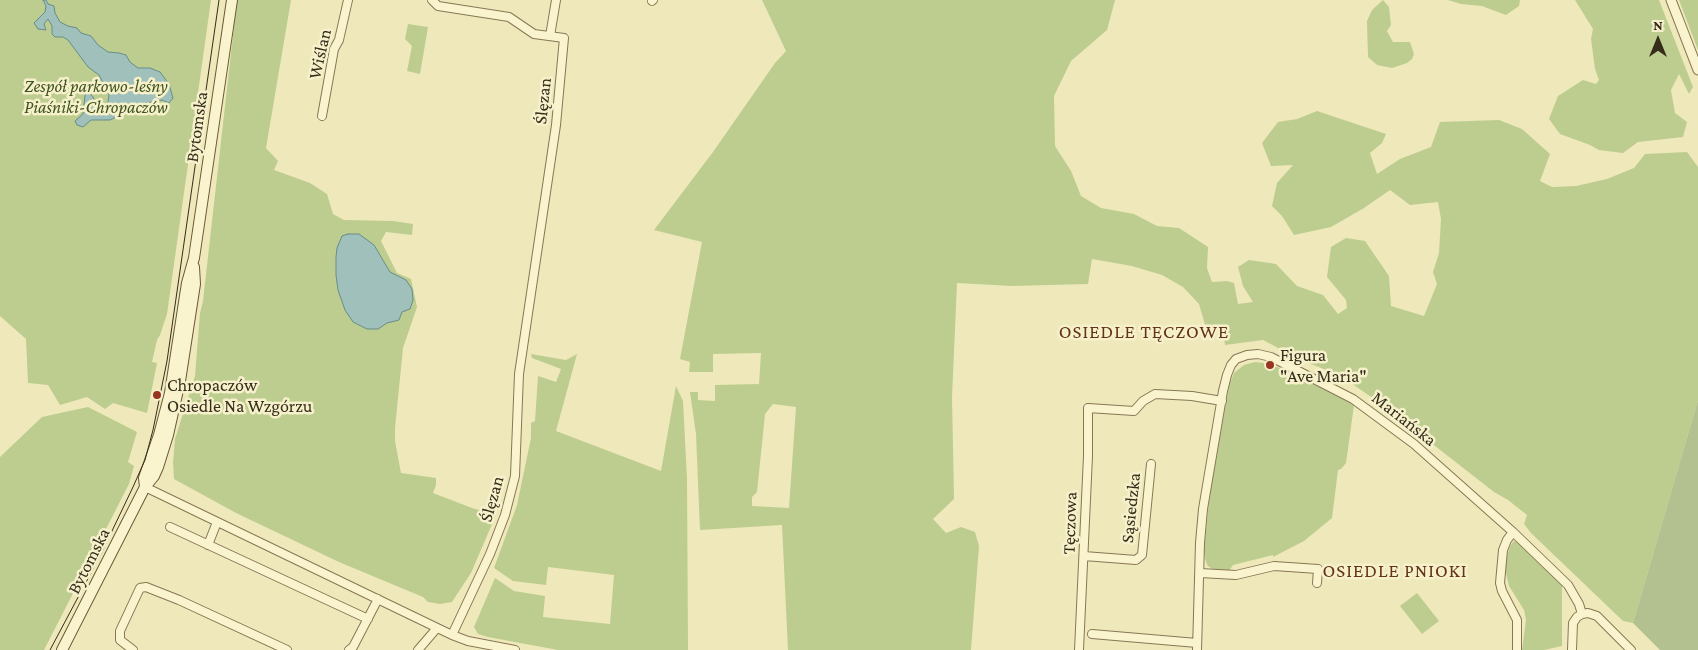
<!DOCTYPE html>
<meta charset="utf-8">
<style>
body{margin:0}
#map{position:relative;width:1698px;height:650px;overflow:hidden;background:#efe8bb;font-family:"Crimson Pro",serif}
canvas{display:block}
.north{position:absolute;left:1633px;top:15px;width:50px;height:50px;-webkit-text-stroke:4px #f6f1cb;paint-order:stroke;rotate:0deg;font-size:14px;font-weight:700;line-height:20px;text-align:center;color:#352c1a}
.north::after{content:'';display:block;margin:auto;width:18px;height:22px;background:#352c1a;clip-path:polygon(50% 0,100% 100%,50% 72%,0 100%)}
</style>
<div id="map">
<canvas width="1698" height="650"></canvas>
<div class="north">N</div>
</div>
<script>
const context = document.querySelector('canvas').getContext('2d');
context.lineJoin = 'round';
function fillPath(path, color) {
  context.fillStyle = color;
  context.fill(path, 'evenodd');
}
function poly(rows) {
  const path = new Path2D();
  for (const r of rows) {
    path.moveTo(r[0], r[1]);
    for (let i = 2; i < r.length; i += 2) path.lineTo(r[i], r[i + 1]);
  }
  return path;
}
function trace(path, color, width, dash) {
  context.strokeStyle = color;
  context.lineWidth = width;
  context.lineCap = dash ? 'butt' : 'round';
  context.setLineDash(dash || []);
  context.stroke(path);
}
function write(font, color, halo, rows, align = 'center') {
  context.font = font + ' "Crimson Pro",serif';
  context.lineWidth = 5;
  context.setLineDash([]);
  context.textBaseline = 'middle';
  context.strokeStyle = halo;
  context.fillStyle = color;
  for (const [text, x, y, turn = 0] of rows) {
    context.save();
    context.translate(x, y);
    context.rotate((+turn || 0) * Math.PI / 180);
    context.textAlign = isNaN(turn) ? turn : align;
    if (halo) context.strokeText(text, 0, 0);
    context.fillText(text, 0, 0);
    context.restore();
  }
}
fillPath(poly([
 [0,0,211,0,167,314,160,335,157,340,152,362,157,363,147,413,113,403,105,409,87,397,60,405,48,385,28,383,26,339,0,316],
 [237,0,291,0,266,148,278,161,274,170,310,183,327,194,333,214,344,220,393,221,413,224,412,235,386,232,381,241,397,273,411,279,417,307,403,348,395,428,395,441,401,473,436,478,436,485,433,493,472,508,496,515,471,573,452,602,440,604,428,602,423,597,339,562,236,513,174,479,173,463,175,439,195,376,200,313,203,301],
 [762,0,1115,0,1107,30,1071,61,1054,96,1055,146,1071,171,1081,196,1101,208,1134,214,1157,226,1179,228,1208,247,1207,268,1212,282,1227,281,1234,283,1238,304,1253,302,1243,286,1238,267,1249,260,1276,264,1297,286,1323,295,1338,314,1347,308,1346,300,1327,277,1331,247,1346,238,1365,241,1378,260,1389,276,1391,306,1424,316,1437,284,1433,272,1439,253,1441,219,1438,202,1410,205,1390,190,1364,208,1331,227,1294,235,1282,216,1272,206,1277,183,1293,165,1271,166,1262,143,1278,122,1297,119,1317,111,1386,134,1382,143,1370,153,1377,174,1400,159,1431,147,1440,122,1499,120,1522,129,1550,154,1540,181,1552,187,1576,186,1607,179,1634,168,1645,154,1687,152,1698,167,1698,400,1633,623,1623,621,1531,533,1524,524,1527,515,1508,500,1494,492,1380,403,1339,375,1301,360,1263,340,1225,345,1224,337,1220,329,1206,328,1199,304,1183,287,1162,275,1132,266,1092,259,1088,284,1012,286,957,283,952,397,954,499,933,519,946,533,961,527,975,532,979,546,971,650,788,650,782,525,700,530,696,434,690,392,698,392,698,400,715,401,715,385,759,384,761,353,713,354,713,372,689,372,690,362,680,359,702,242,654,230,713,152,775,63,786,51],
 [773,404,796,407,789,508,752,506,752,497,757,492,765,414],
 [1383,0,1389,7,1391,25,1387,31,1393,42,1410,42,1414,54,1412,59,1407,63,1392,68,1377,65,1368,57,1367,21,1372,10],
 [1448,0,1520,0,1519,6,1506,15,1482,6,1461,4],
 [1575,0,1659,0,1693,87,1689,94,1679,74,1671,90,1675,113,1687,122,1683,137,1638,142,1623,153,1599,150,1590,145,1560,134,1549,119,1558,96,1583,80,1596,84,1599,80,1595,69,1591,39,1593,29],
 [1679,0,1698,0,1698,50],
 [408,24,428,27,420,74,407,71,412,46,405,39],
 [531,354,566,360,577,354,556,431,661,471,676,386,683,401,687,479,688,650,558,650,488,637,478,634,474,627,495,578,514,591,545,596,543,617,610,624,614,575,548,567,546,585,513,581,494,568,517,505,531,438,531,423,535,421,538,376,556,382,561,369,532,358],
 [1255,362,1263,363,1287,370,1354,405,1346,463,1341,469,1338,470,1332,518,1304,541,1273,557,1273,555,1233,565,1229,571,1214,570,1208,566,1206,562,1204,552,1210,490,1227,397,1230,383,1234,373,1244,365],
 [88,407,137,432,128,462,134,466,129,484,44,650,0,650,0,457,42,417],
 [1514,541,1518,542,1562,585,1562,646,1544,650,1522,650,1526,620,1524,610,1509,586,1506,573,1506,560,1510,546],
 [1417,593,1439,621,1422,634,1400,606]
]), '#bccd8f');
fillPath(poly([
 [1698,400,1698,650,1660,650,1633,623]
]), '#b3c190');
const water = poly([
 [43,0,46,0,48,4,54,6,55,13,60,22,68,26,77,28,81,33,91,36,98,45,108,52,119,53,126,55,130,62,138,68,150,68,160,72,169,84,173,98,169,103,162,100,125,107,122,114,110,120,91,120,83,127,77,125,75,121,83,114,85,95,87,90,93,97,95,102,102,107,108,102,109,95,99,75,88,67,68,40,63,37,55,37,52,34,52,26,48,19,44,24,46,30,38,29,34,23,45,12,46,6,43,0],
 [348,234,359,234,374,245,390,272,406,280,412,289,413,300,410,309,402,312,399,320,387,323,378,329,367,329,353,322,345,310,338,290,336,275,336,257,337,248,342,236,348,234]
]);
fillPath(water, '#a0c0bb');
trace(water, '#678d8a', 1);
const minor = poly([
 [432,0,438,6,509,17,534,34,564,38,556,125,519,374,515,476,505,515,490,554,452,635],
 [652,1,653,0],
 [550,36,556,0],
 [322,116,334,49,339,40,348,0],
 [145,487,452,635,468,641,515,650],
 [170,527,368,619],
 [1513,532,1507,540,1503,550,1500,583,1502,591,1517,620,1517,650],
 [208,545,217,522],
 [1084,556,1136,560,1142,555,1151,464],
 [1200,573,1236,575,1274,566,1318,569,1317,583],
 [1582,614,1588,613,1597,616,1631,650],
 [1092,634,1197,643],
 [133,650,120,640,120,631,140,588,146,587,179,600,287,650],
 [349,650,353,647,378,599],
 [418,650,437,628],
 [1079,650,1088,456,1088,408,1134,411,1143,401,1155,394,1192,396,1222,401],
 [1197,650,1200,543,1203,509,1223,391,1227,375,1231,365,1236,359,1247,355,1258,354,1271,357,1353,399,1414,444,1513,532,1568,585,1579,604,1582,614],
 [1572,650,1573,623,1577,617,1582,614]
]);
const tertiary = poly([
 [1671,0,1698,70]
]);
const secondary = poly([
 [145,487,144,478,159,435,170,393,187,283,194,258,232,0],
 [62,650,145,487,154,476,158,467,168,435,180,381,195,284,194,267]
]);
trace(minor, '#877755', 10);
trace(tertiary, '#877755', 11);
trace(secondary, '#685838', 12);
trace(minor, '#faf4ce', 8);
trace(tertiary, '#faf4ce', 9);
trace(secondary, '#faf4ce', 10);
trace(poly([
 [50,650,101,554,133,487,145,460,153,430,167,361,219,0]
]), '#352c1a', 1);
for (const [x, y, r, color] of [
 [1270,365,5,"#983422"],
 [157,395,5,"#983422"]
]) {
  const dot = new Path2D();
  dot.arc(x, y, r, 0, 2 * Math.PI);
  context.fillStyle = color;
  context.fill(dot);
  trace(dot, '#f6f1cb', 2);
}
write('18px', '#352c1a', '#f6f1cb', [
 ["Wiślan",320,54,-77],
 ["Ślęzan",543,101,-84],
 ["Bytomska",197,127,-82],
 ["Mariańska",1404,419,38],
 ["Ślęzan",492,499,-74],
 ["Sąsiedzka",1131,508,-84],
 ["Tęczowa",1070,523,-88],
 ["Bytomska",89,561,-63]
]);
write('italic 18px', '#3e5320', '#f6f1cb', [
 ["Zespół parkowo-leśny",96,86],
 ["Piaśniki-Chropaczów",96,107]
]);
write('18px', '#352c1a', '#f6f1cb', [
 ["Figura",1280,355],
 ["\"Ave Maria\"",1280,376],
 ["Chropaczów",167,385],
 ["Osiedle Na Wzgórzu",167,406]
], 'left');
context.letterSpacing = '1px';
write('19px', '#643418', '#f6f1cb', [
 ["OSIEDLE TĘCZOWE",1144,332],
 ["OSIEDLE PNIOKI",1395,571]
]);
context.letterSpacing = '0px';
</script>
